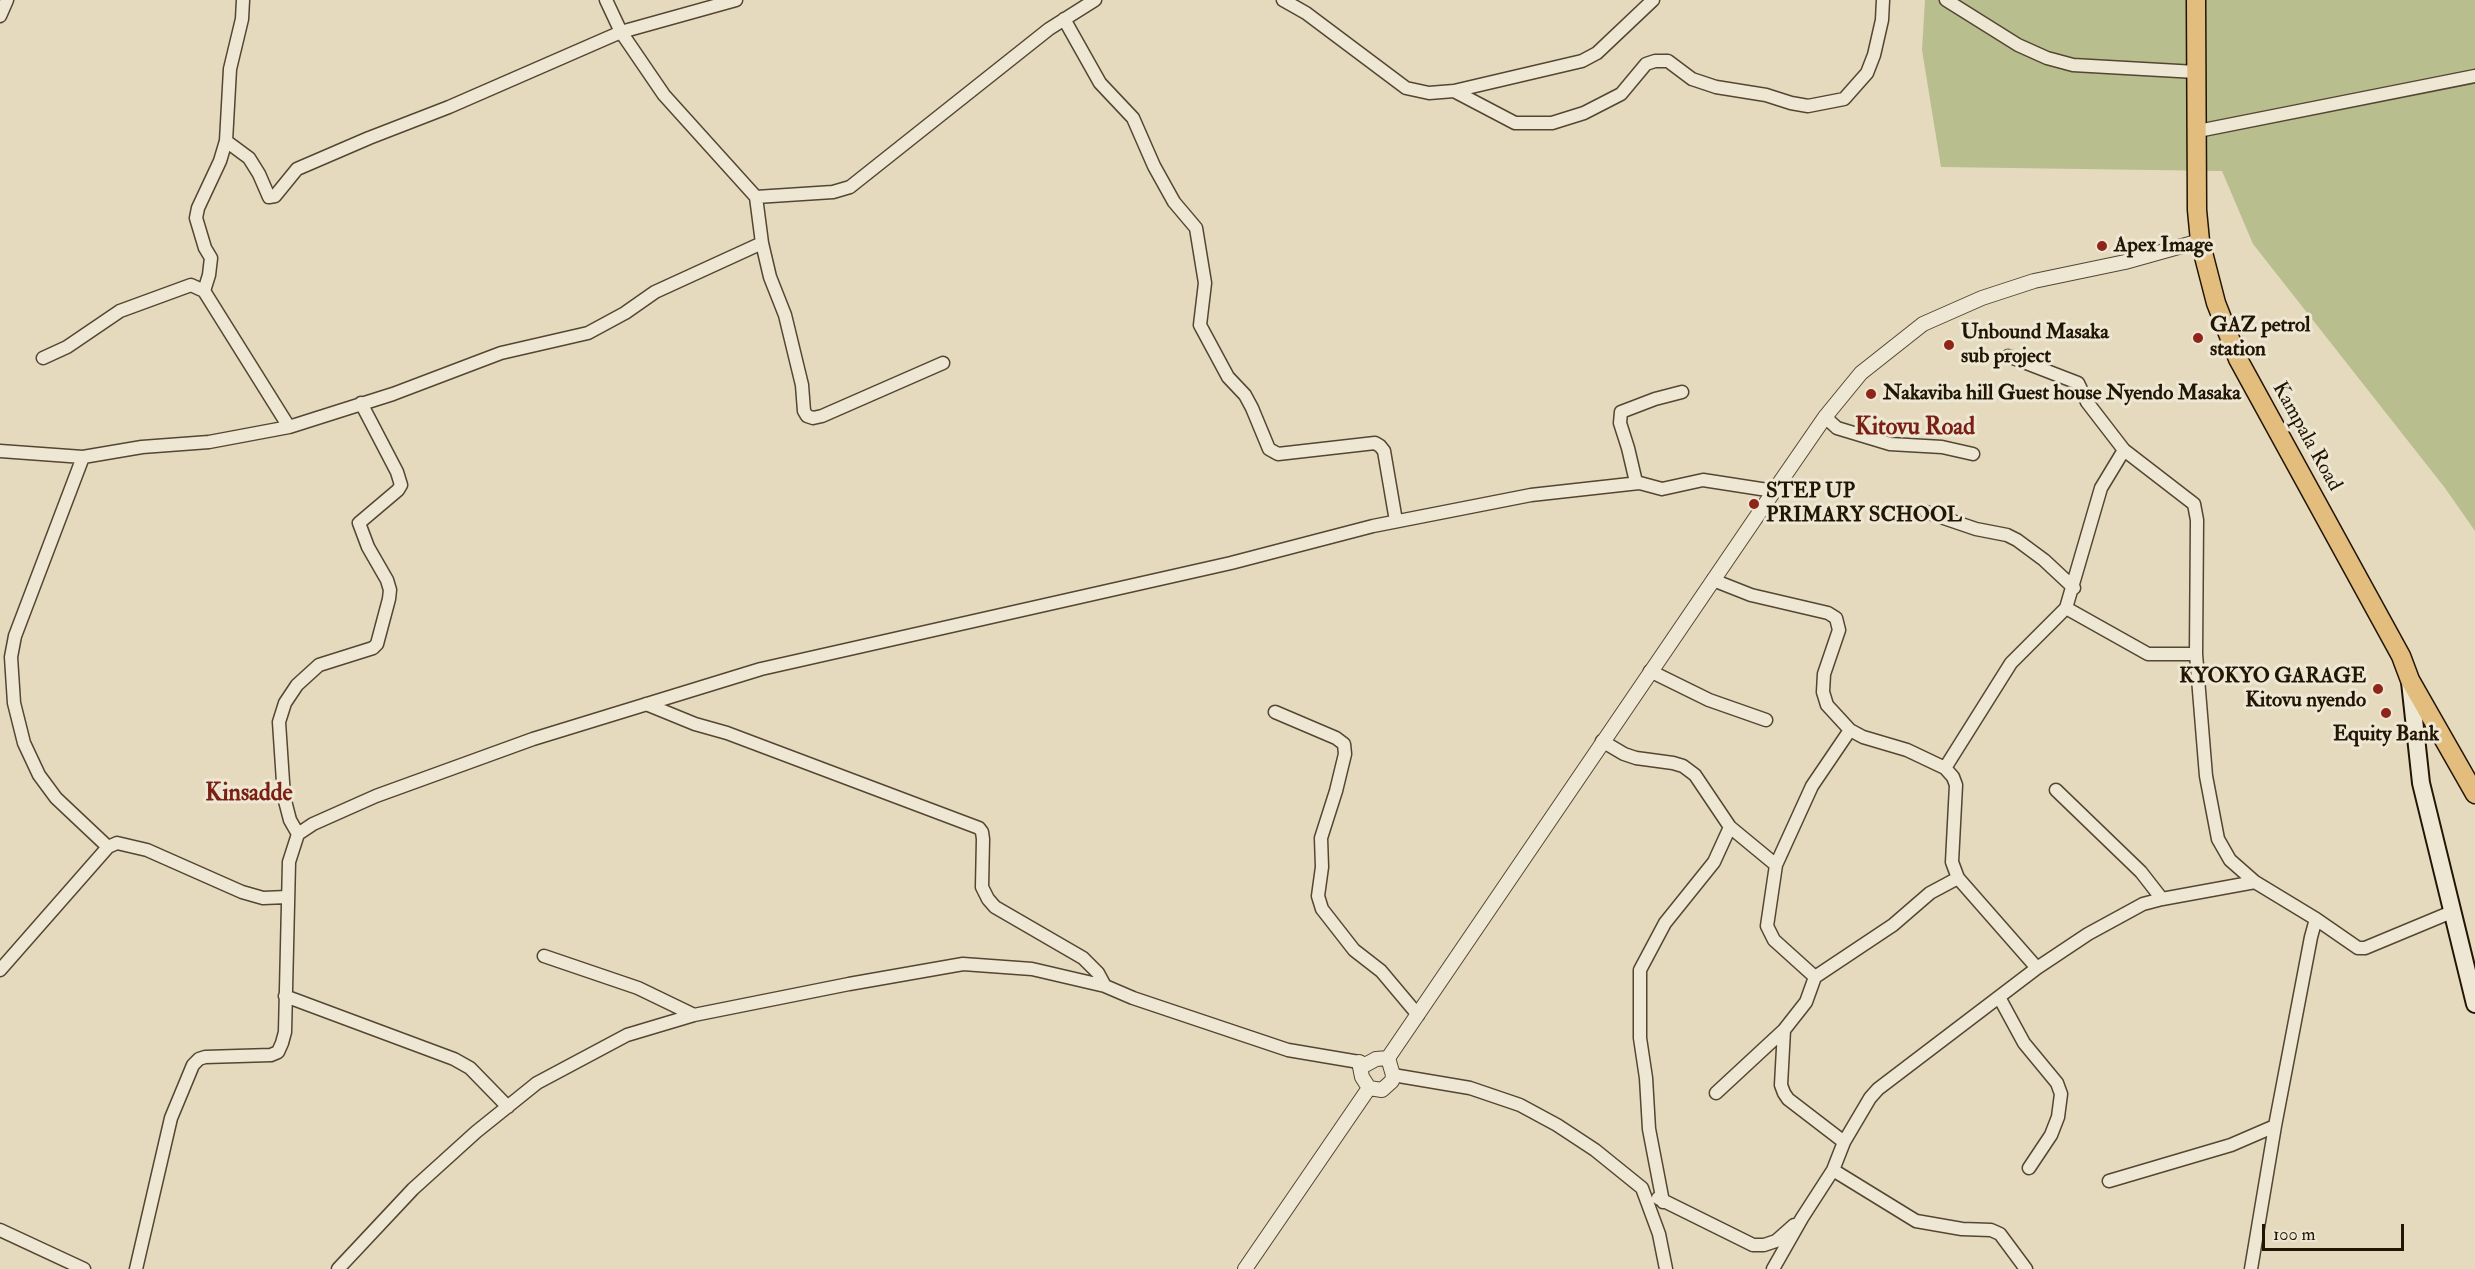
<!DOCTYPE html>
<style>
body{margin:0}
#map{position:relative;width:2475px;height:1269px;overflow:hidden;background:#e5dabd;font-family:"IM FELL Double Pica",serif}
canvas{display:block}
.scale{position:absolute;left:2262px;top:1224px;width:142px;height:27px;box-sizing:border-box;border:3px solid #221504;border-top:0;padding-left:8px;font-size:18px;line-height:21px;white-space:nowrap;color:#221504;-webkit-text-stroke:4px #eee7d4;paint-order:stroke}
</style>
<div id="map">
<canvas width="2475" height="1269"></canvas>
<div class="scale">100 m</div>
</div>
<script>
const context = document.querySelector('canvas').getContext('2d');
context.lineJoin = 'round';
function fillPath(path, color) {
  context.fillStyle = color;
  context.fill(path, 'evenodd');
}
function poly(rows) {
  const path = new Path2D();
  for (const r of rows) {
    path.moveTo(r[0], r[1]);
    for (let i = 2; i < r.length; i += 2) path.lineTo(r[i], r[i + 1]);
  }
  return path;
}
function trace(path, color, width, dash) {
  context.strokeStyle = color;
  context.lineWidth = width;
  context.lineCap = dash ? 'butt' : 'round';
  context.setLineDash(dash || []);
  context.stroke(path);
}
function write(font, color, halo, rows, align = 'center') {
  context.font = font + ' "IM FELL Double Pica",serif';
  context.lineWidth = 6;
  context.setLineDash([]);
  context.textBaseline = 'middle';
  context.strokeStyle = halo;
  context.fillStyle = color;
  for (const [text, x, y, turn = 0] of rows) {
    context.save();
    context.translate(x, y);
    context.rotate((+turn || 0) * Math.PI / 180);
    context.textAlign = isNaN(turn) ? turn : align;
    if (halo) context.strokeText(text, 0, 0);
    context.fillText(text, 0, 0);
    context.restore();
  }
}
fillPath(poly([
 [1925,0,2475,0,2475,531,2445,488,2253,244,2222,171,1941,167,1922,50]
]), '#b8be8e');
const minor = poly([
 [606,0,621,32,664,95,756,197,833,192,850,187,1049,29,1095,0],
 [1283,0,1306,13,1406,88,1429,93,1454,91,1582,61,1597,53,1653,0],
 [1946,0,2018,45,2047,58,2073,65,2196,72],
 [0,16,7,0],
 [1064,19,1100,83,1133,118,1154,166,1174,202,1196,228,1205,283,1200,325,1228,377,1245,395,1252,408,1269,449,1278,454,1375,443,1380,446,1384,451,1396,521],
 [1454,91,1515,123,1552,123,1584,113,1621,94,1646,64,1655,61,1668,61,1692,79,1716,87,1766,95,1791,103,1808,106,1844,99,1867,73,1874,55,1882,20,1883,0],
 [2198,131,2475,76],
 [226,141,249,158,259,174,269,197,275,196,297,169,369,138,449,107,621,32,736,0],
 [756,197,762,243,770,277,785,315,802,385,804,411,807,416,813,418,822,416,943,363],
 [204,291,209,275,211,258,205,248,196,218,198,208,220,161,226,141,230,69,242,19,243,0],
 [2008,356,2078,383,2087,402,2124,450,2194,504,2197,520,2196,654,2206,776,2218,839,2230,860,2255,882,2316,919,2358,948,2365,948,2454,911],
 [43,358,67,347,120,311,191,285,204,291,289,427],
 [1682,392,1655,399,1621,412,1620,423,1628,448,1636,482,1662,489,1703,480,1774,491],
 [1825,417,1837,428,1890,444,1942,447,1973,454],
 [0,451,83,457,142,447,209,442,289,427,393,394,501,353,588,333,625,313,655,292,762,243],
 [83,457,15,636,11,657,14,703,24,743,39,775,56,798,108,847],
 [1926,512,1976,529,2007,535,2017,540,2044,560,2074,588],
 [1713,580,1751,595,1828,613,1836,618,1839,630,1824,674,1823,692,1827,705,1850,730,1863,737,1907,750,1945,768],
 [2066,608,2148,654,2196,654],
 [1650,671,1709,700,1766,720],
 [646,704,695,724,727,733,979,828,982,832,983,839,982,887,988,899,995,907,1083,958,1098,973,1105,986],
 [1275,712,1336,738,1344,744,1345,754,1336,791,1321,838,1322,867,1318,896,1322,909,1354,950,1381,971,1418,1015],
 [1602,741,1624,754,1636,758,1673,763,1683,766,1695,775,1730,827,1776,865],
 [2056,790,2141,872,2162,899],
 [298,834,290,820,284,797,279,722,285,703,297,685,319,665,373,648,377,644,389,599,390,590,387,580,368,547,359,523,398,490,401,485,397,472,361,403],
 [544,956,638,988,694,1015],
 [2037,968,1958,878,1952,862,1956,785,1953,777,1945,768,2011,663,2066,608,2101,488,2124,450],
 [0,970,108,847,117,843,147,850,242,892,263,898,287,897],
 [1815,977,1774,940,1767,926,1776,865,1812,786,1850,730],
 [285,996,454,1059,470,1068,508,1107],
 [1999,997,2024,1043,2057,1083,2061,1094,2058,1117,2051,1135,2029,1168],
 [1784,1030,1781,1085,1784,1093,1788,1099,1844,1142],
 [1393,1075,1470,1088,1520,1105,1557,1125,1595,1150,1642,1188,1659,1234,1666,1269],
 [1716,1093,1784,1030,1806,1002,1815,977,1893,925,1930,893,1958,878],
 [1833,1170,1916,1221,1962,1229,1991,1230,2000,1234,2026,1269],
 [2109,1181,2231,1145,2275,1126],
 [1658,1198,1753,1245,1764,1245,1776,1241,1794,1225],
 [1663,1202,1649,1129,1646,1078,1640,1038,1640,970,1665,923,1714,862,1730,827],
 [0,1230,84,1269],
 [136,1269,171,1118,193,1065,199,1059,205,1057,271,1055,278,1052,282,1043,285,1032,289,862,298,834,313,824,376,796,533,739,761,669,1231,563,1373,526,1531,495,1639,483],
 [338,1269,413,1189,476,1132,537,1083,627,1035,694,1015,849,984,963,964,1032,969,1105,986,1133,998,1288,1050,1359,1062],
 [1773,1269,1802,1218,1833,1170,1844,1142,1870,1098,1878,1089,2037,968,2088,934,2143,904,2162,899,2255,882],
 [2251,1269,2275,1126,2311,937,2316,919]
]);
const tertiary = poly([
 [1388,1058,1774,491,1825,417,1861,373,1923,324,1982,298,2034,281,2125,262,2200,241],
 [1388,1058,1393,1075,1392,1081,1382,1090,1369,1088,1362,1077,1359,1062,1365,1065,1376,1059,1388,1058],
 [1245,1269,1369,1088]
]);
const secondary = poly([
 [2410,682,2421,783,2475,1004]
]);
const primary = poly([
 [2196,0,2197,210,2200,241,2216,303,2238,359,2401,656,2410,680,2475,794]
]);
trace(minor, '#534632', 15);
trace(tertiary, '#534632', 16);
trace(secondary, '#221504', 20);
trace(primary, '#221504', 21);
trace(minor, '#eee7d4', 12);
trace(tertiary, '#eee7d4', 14);
trace(secondary, '#eee7d4', 16);
trace(primary, '#e2bd7e', 18);
for (const [x, y, r, color] of [
 [2102,246,6,"#8f2418"],
 [2198,338,6,"#8f2418"],
 [1949,345,6,"#8f2418"],
 [1871,394,6,"#8f2418"],
 [1754,504,6,"#8f2418"],
 [2378,689,6,"#8f2418"],
 [2386,713,6,"#8f2418"]
]) {
  const dot = new Path2D();
  dot.arc(x, y, r, 0, 2 * Math.PI);
  context.fillStyle = color;
  context.fill(dot);
  trace(dot, '#eee7d4', 2);
}
write('bold 21px', '#221504', '#eee7d4', [
 ["Apex Image",2114,246],
 ["GAZ petrol",2210,326],
 ["station",2210,350],
 ["Unbound Masaka",1961,333],
 ["sub project",1961,357],
 ["Nakaviba hill Guest house Nyendo Masaka",1883,394],
 ["STEP UP",1766,492],
 ["PRIMARY SCHOOL",1766,516],
 ["KYOKYO GARAGE",2366,677,"right"],
 ["Kitovu nyendo",2366,701,"right"],
 ["Equity Bank",2386,735,"center"]
], 'left');
write('21px', '#221504', '#eee7d4', [
 ["Kampala Road",2306,437,61]
]);
write('bold 24px', '#7a1f14', '#eee7d4', [
 ["Kitovu Road",1915,429],
 ["Kinsadde",249,795]
]);
</script>
